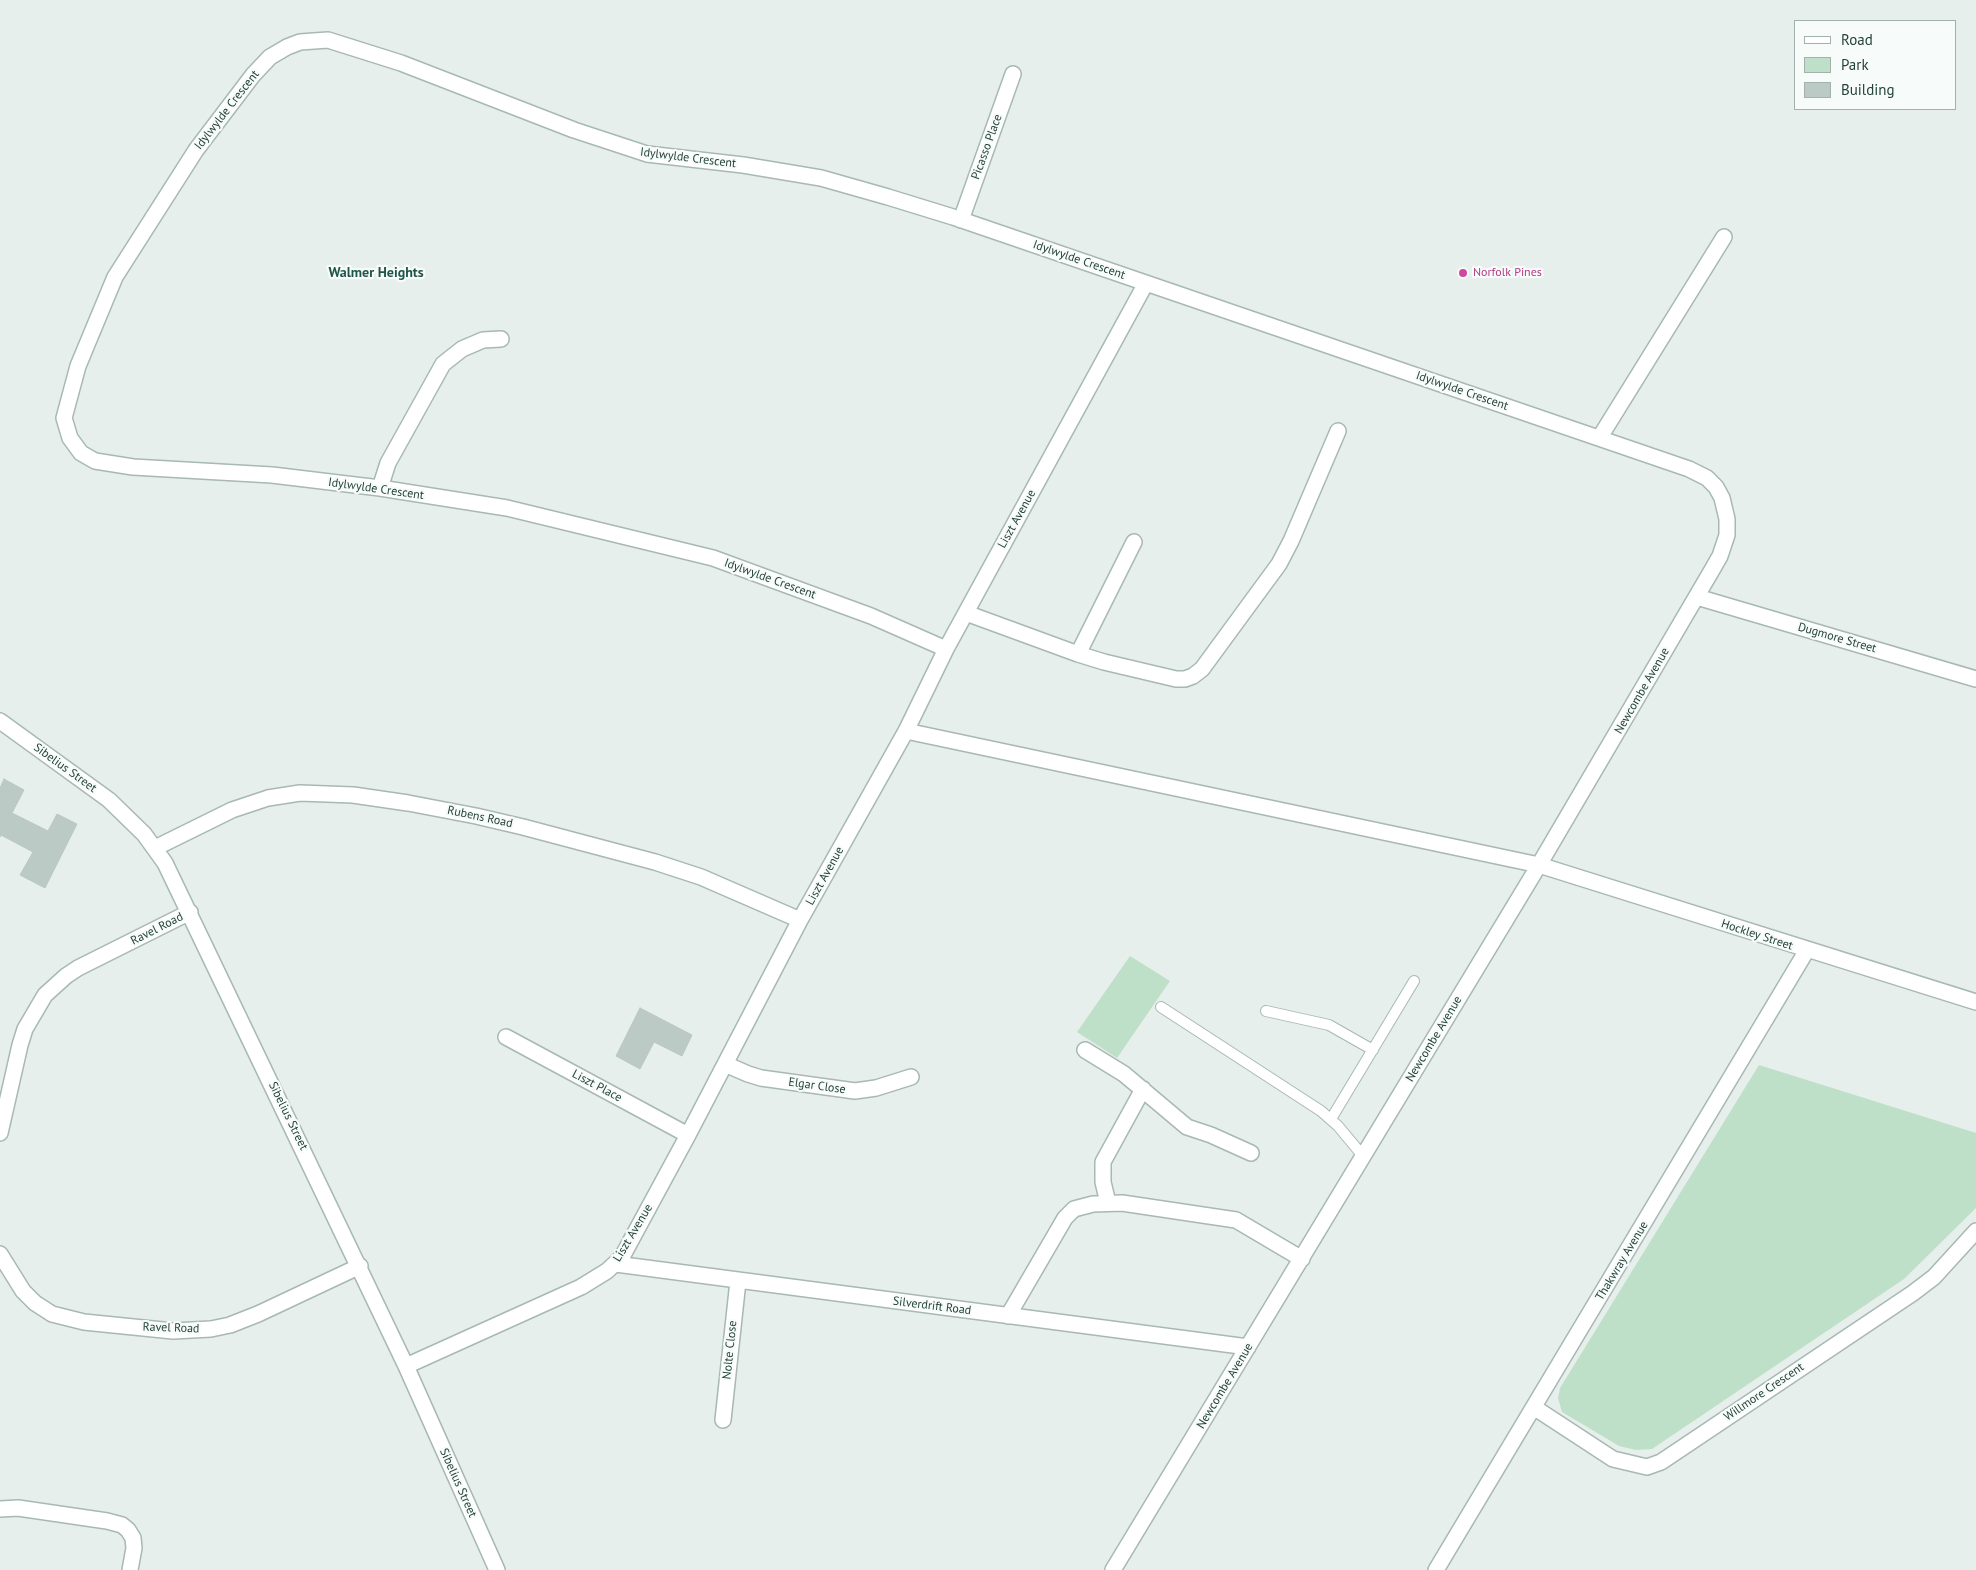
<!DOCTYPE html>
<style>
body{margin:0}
#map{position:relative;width:1976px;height:1570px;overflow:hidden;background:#e6efeb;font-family:"PT Sans",sans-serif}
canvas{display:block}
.legend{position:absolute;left:1794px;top:20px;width:162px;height:90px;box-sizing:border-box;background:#f7fbf9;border:1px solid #a3b1ad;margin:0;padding:6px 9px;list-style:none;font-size:15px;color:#24423a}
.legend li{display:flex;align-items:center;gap:10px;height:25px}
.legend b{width:25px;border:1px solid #a3b1ad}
</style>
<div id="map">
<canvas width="1976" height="1570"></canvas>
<ul class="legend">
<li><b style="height:6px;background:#fff"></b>Road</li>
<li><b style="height:14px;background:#bfe0c8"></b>Park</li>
<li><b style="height:14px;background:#bbcac4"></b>Building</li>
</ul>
</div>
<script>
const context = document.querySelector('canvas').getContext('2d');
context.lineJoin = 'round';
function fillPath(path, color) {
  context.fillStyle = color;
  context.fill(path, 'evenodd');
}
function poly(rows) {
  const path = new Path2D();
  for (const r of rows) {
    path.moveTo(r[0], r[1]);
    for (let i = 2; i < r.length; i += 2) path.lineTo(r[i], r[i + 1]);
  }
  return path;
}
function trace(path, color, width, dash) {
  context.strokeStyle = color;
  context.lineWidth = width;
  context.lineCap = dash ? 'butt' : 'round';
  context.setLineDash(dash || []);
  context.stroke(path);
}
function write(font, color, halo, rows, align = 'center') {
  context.font = font + ' "PT Sans",sans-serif';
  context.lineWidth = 4.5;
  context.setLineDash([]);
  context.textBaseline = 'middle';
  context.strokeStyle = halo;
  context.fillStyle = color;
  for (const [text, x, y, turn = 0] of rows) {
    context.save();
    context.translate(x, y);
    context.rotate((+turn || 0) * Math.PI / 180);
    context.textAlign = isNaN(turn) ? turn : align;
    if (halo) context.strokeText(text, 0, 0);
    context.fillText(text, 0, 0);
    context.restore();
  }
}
fillPath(poly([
 [1130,956,1170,981,1117,1058,1077,1032],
 [1759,1065,1976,1133,1976,1208,1904,1279,1652,1449,1636,1450,1619,1446,1562,1412,1558,1398,1560,1388]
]), '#bfe0c8');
const building = poly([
 [4,779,24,790,12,813,48,831,57,814,77,824,45,888,20,875,33,852,1,835,0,837,0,788,4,779],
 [640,1008,692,1035,682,1056,654,1042,640,1069,616,1056,640,1008]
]);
fillPath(building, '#bbcac4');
trace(building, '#b8c9c2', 1);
const service = poly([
 [1161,1007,1321,1111,1338,1126,1363,1156],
 [1266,1011,1329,1025,1373,1050],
 [1331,1119,1414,981]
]);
const minor = poly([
 [961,220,1013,74],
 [1600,437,1724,237],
 [380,488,388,463,443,364,462,349,483,340,501,339],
 [1697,597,1976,679],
 [966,613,1078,654,1104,662,1176,679,1185,679,1193,676,1202,669,1279,564,1291,541,1338,431],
 [946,649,871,616,713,558,507,508,380,488,272,475,133,467,95,461,81,453,70,438,64,418,78,366,115,277,196,150,253,75,270,57,287,47,300,42,328,40,401,63,574,130,647,154,743,165,821,178,888,197,953,217,1689,469,1707,478,1716,487,1722,498,1727,519,1727,535,1720,556,1712,570,1539,865,1113,1570],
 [1078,654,1134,542],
 [0,721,109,800,144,834,165,863,406,1366,497,1570],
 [906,731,1539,865,1976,1002],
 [155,848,232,810,268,798,300,793,353,795,408,803,476,816,523,827,655,862,701,877,800,920],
 [506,1037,688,1135],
 [1085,1050,1124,1074,1187,1127,1211,1135,1251,1153],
 [725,1064,748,1074,761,1078,855,1091,876,1088,911,1077],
 [0,1133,20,1045,25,1029,45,995,66,976,78,968,190,912],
 [1108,1203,1103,1182,1103,1162,1143,1089],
 [0,1254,23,1291,35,1303,52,1314,84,1322,173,1331,211,1329,230,1325,258,1314,360,1266],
 [616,1264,1248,1347],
 [1008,1316,1065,1218,1074,1209,1093,1204,1122,1203,1236,1220,1302,1259],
 [406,1366,581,1287,607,1271,622,1257,688,1135,800,920,906,731,946,649,1146,283],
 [1535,1408,1613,1459,1647,1467,1661,1462,1913,1293,1934,1277,1976,1231],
 [723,1420,738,1281],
 [0,1509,18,1508,107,1521,122,1525,128,1530,133,1538,134,1548,130,1570],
 [1436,1570,1807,950]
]);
trace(service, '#a8b8b2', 12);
trace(minor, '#a8b8b2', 18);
trace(service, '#fff', 10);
trace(minor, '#fff', 15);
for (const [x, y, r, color] of [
 [1463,273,5,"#d1479c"]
]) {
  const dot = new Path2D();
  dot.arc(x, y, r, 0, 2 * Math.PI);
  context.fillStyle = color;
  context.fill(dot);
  trace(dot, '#f7fbf9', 2);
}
write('12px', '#24423a', '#f7fbf9', [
 ["Idylwylde Crescent",227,110,-52],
 ["Picasso Place",987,147,-70],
 ["Idylwylde Crescent",688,158,7],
 ["Idylwylde Crescent",1079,260,19],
 ["Idylwylde Crescent",1462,391,19],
 ["Idylwylde Crescent",376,489,8],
 ["Liszt Avenue",1017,519,-61],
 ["Idylwylde Crescent",770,579,20],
 ["Dugmore Street",1837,638,16],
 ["Newcombe Avenue",1642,691,-60],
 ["Sibelius Street",65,768,36],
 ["Rubens Road",480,817,12],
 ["Liszt Avenue",825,876,-61],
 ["Ravel Road",157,929,-27],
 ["Hockley Street",1757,935,18],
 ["Newcombe Avenue",1434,1039,-59],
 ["Liszt Place",597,1086,28],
 ["Elgar Close",817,1086,8],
 ["Sibelius Street",288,1116,64],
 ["Liszt Avenue",633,1233,-59],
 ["Thakwray Avenue",1622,1261,-59],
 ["Silverdrift Road",932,1306,7],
 ["Ravel Road",171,1328,2],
 ["Nolte Close",730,1350,-84],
 ["Newcombe Avenue",1225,1386,-59],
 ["Willmore Crescent",1764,1392,-34],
 ["Sibelius Street",458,1483,66]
]);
write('12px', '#b23c85', '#f7fbf9', [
 ["Norfolk Pines",1473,273]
], 'left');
write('bold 14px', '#1f5548', '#f7fbf9', [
 ["Walmer Heights",376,273]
]);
</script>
